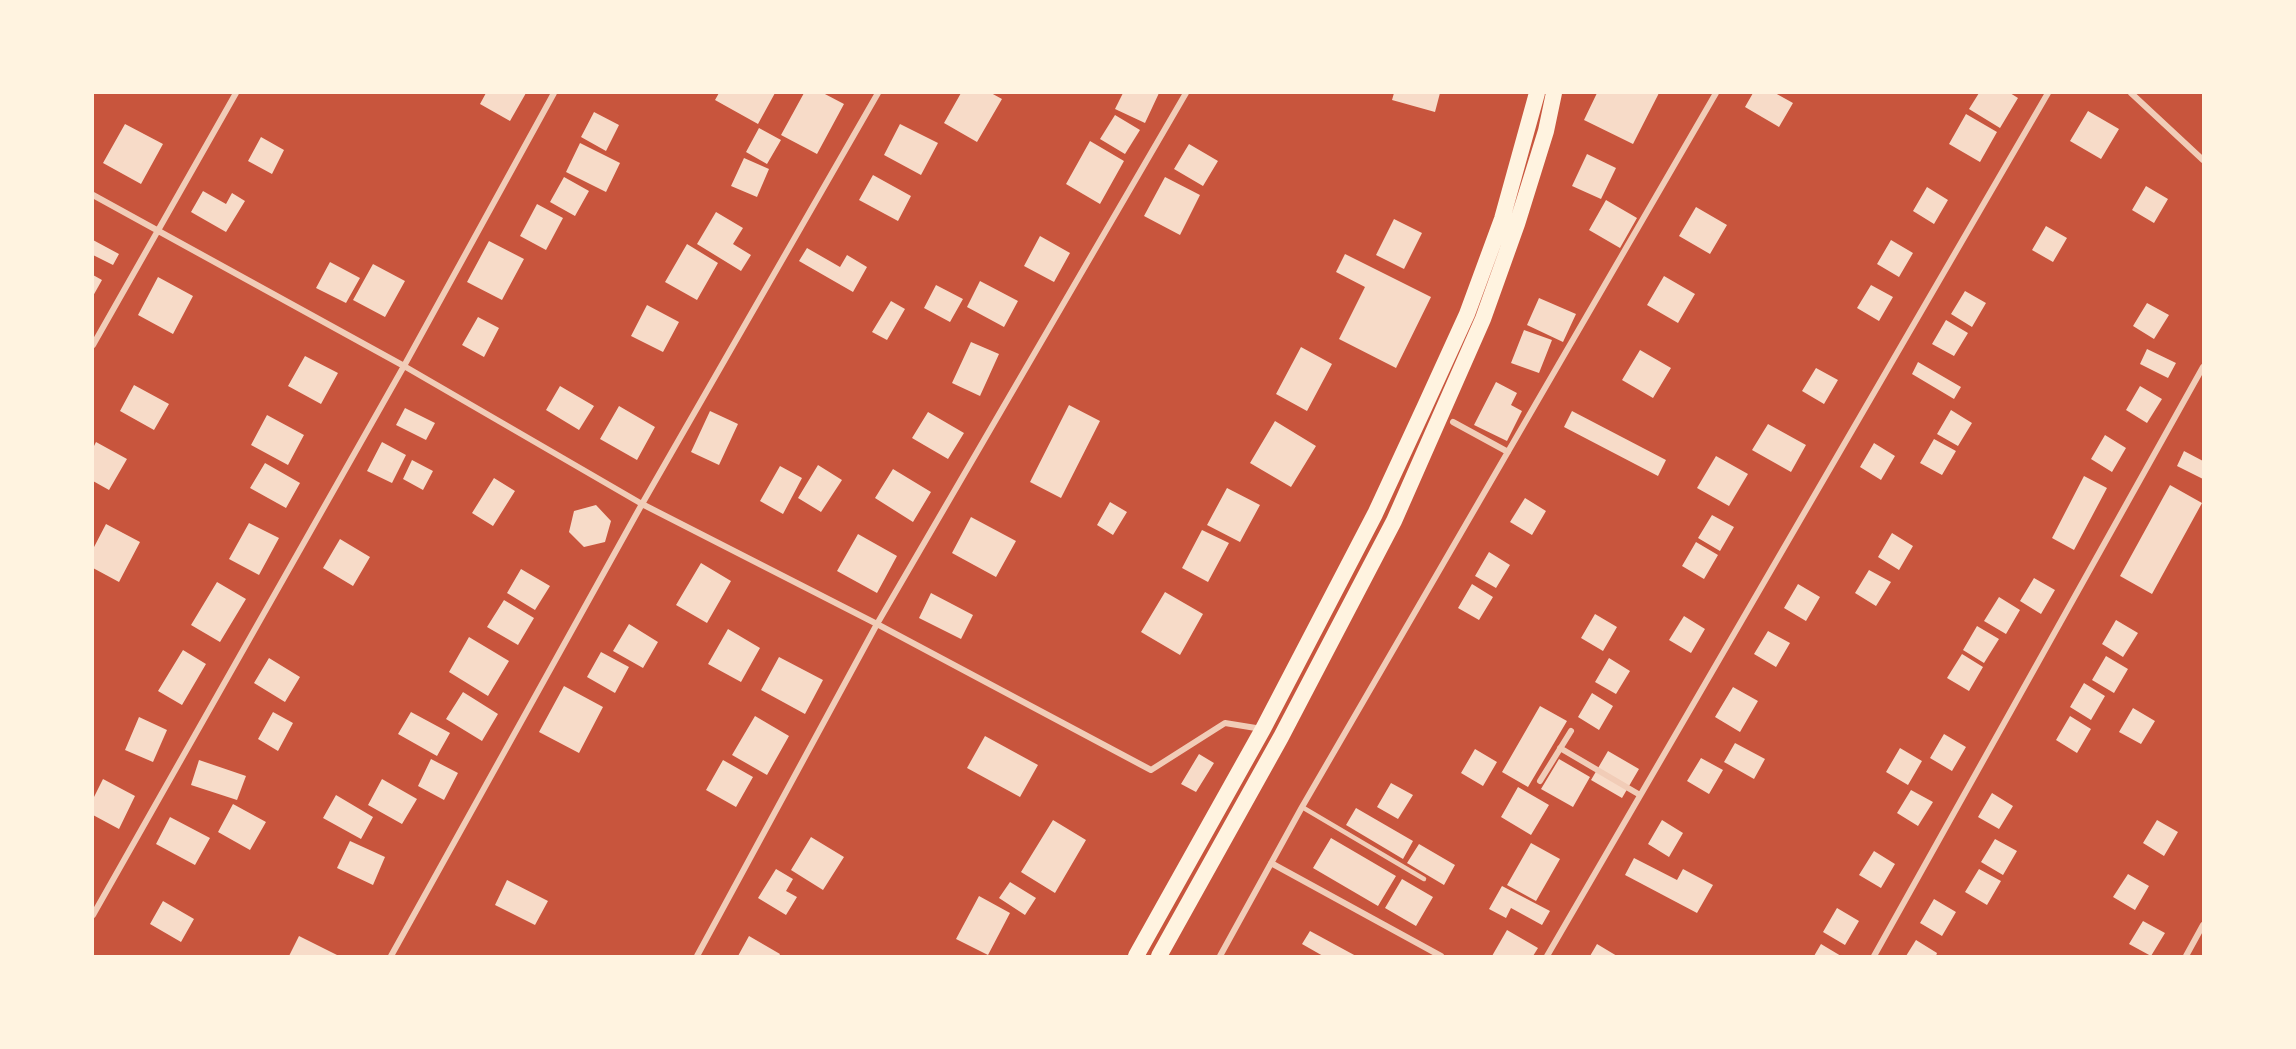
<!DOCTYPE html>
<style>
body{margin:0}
#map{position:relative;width:2296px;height:1049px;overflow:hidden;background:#c8553d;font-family:"Nunito Sans",sans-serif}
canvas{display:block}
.frame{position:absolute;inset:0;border:94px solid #fff3e0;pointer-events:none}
</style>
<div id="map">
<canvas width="2296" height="1049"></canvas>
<div class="frame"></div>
</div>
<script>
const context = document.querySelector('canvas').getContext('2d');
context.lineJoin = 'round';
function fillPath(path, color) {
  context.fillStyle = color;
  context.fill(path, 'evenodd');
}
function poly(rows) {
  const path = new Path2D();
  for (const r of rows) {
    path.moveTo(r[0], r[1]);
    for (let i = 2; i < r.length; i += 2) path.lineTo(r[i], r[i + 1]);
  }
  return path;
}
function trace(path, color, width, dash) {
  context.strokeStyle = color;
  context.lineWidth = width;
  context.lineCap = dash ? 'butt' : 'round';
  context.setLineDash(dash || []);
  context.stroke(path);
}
fillPath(poly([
 [486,93,526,93,510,121,480,104],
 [719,93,775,93,758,124,715,100],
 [804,93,823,93,844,104,817,154,781,135],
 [961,93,991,93,1002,99,977,142,944,123],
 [1123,93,1159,93,1145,123,1115,109],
 [1394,93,1440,93,1435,112,1392,100],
 [1597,93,1659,93,1633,144,1584,120],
 [1753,93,1775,93,1793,103,1779,127,1745,107],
 [1979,93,2010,93,2018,98,2000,128,1969,109],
 [2088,111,2119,129,2101,159,2070,141],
 [594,112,619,125,606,151,581,137],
 [1966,114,1997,132,1980,162,1949,144],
 [1115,115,1140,130,1125,154,1100,139],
 [125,124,163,144,141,184,103,163],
 [900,124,938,143,921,175,884,155],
 [759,128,781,140,767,164,746,152],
 [261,137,284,150,272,174,248,161],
 [1090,141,1124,161,1100,204,1066,184],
 [580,143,620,163,606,192,566,172],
 [1189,144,1218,161,1203,186,1174,169],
 [1587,154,1616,168,1601,199,1572,186],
 [744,158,769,169,757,197,731,186],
 [873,175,911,196,898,221,859,200],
 [564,177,589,191,575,216,550,202],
 [1165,177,1200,195,1180,235,1144,216],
 [2146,186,2168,199,2154,223,2132,210],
 [1927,187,1948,200,1934,224,1913,211],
 [203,191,226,204,232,193,245,201,226,232,191,212],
 [1606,200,1637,218,1620,248,1589,230],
 [537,204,563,218,546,250,520,236],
 [1696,207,1727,225,1710,254,1679,236],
 [716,212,743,228,733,244,751,255,741,271,697,244],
 [1394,219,1422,233,1404,269,1376,255],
 [2046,226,2067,238,2053,262,2032,250],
 [1040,236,1070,253,1054,282,1024,266],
 [93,240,119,254,113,265,93,255],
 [1891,240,1913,253,1899,277,1877,264],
 [489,241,524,259,502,300,467,282],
 [687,244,718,263,697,300,665,282],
 [807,248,840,267,847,255,867,267,853,292,799,261],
 [1345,254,1431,297,1396,368,1339,339,1365,287,1336,272],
 [330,262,360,278,346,303,316,288],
 [373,264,405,281,385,317,353,300],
 [93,275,102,280,93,296],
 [1664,276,1695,294,1678,323,1647,305],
 [158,277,193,296,173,334,138,315],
 [980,281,1018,301,1004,327,967,307],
 [936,285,963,299,950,322,924,308],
 [1871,285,1893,297,1879,321,1857,308],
 [1965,291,1986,303,1972,327,1951,314],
 [1539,298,1576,314,1563,342,1527,325],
 [891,301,905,309,887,340,872,332],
 [2147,303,2169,315,2154,339,2133,326],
 [647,305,679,322,663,352,631,336],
 [478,317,499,328,484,357,462,345],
 [1946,320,1968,333,1954,356,1932,344],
 [1524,330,1552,340,1539,373,1511,363],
 [971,342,999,354,980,396,952,383],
 [1301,347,1332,364,1307,411,1276,394],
 [2147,349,2176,363,2168,378,2140,364],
 [1640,350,1671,368,1653,398,1622,380],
 [305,356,338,373,321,404,288,386],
 [1918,362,1961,387,1954,399,1912,374],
 [1816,368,1838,380,1824,404,1802,391],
 [1496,382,1517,393,1511,405,1522,411,1507,441,1474,425],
 [134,385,169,404,154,430,120,411],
 [560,386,594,406,579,430,546,410],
 [2140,386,2162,399,2147,423,2126,410],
 [1069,405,1100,421,1061,498,1030,482],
 [619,406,655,427,637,460,600,439],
 [405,408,435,423,426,440,396,425],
 [1951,410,1972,423,1958,446,1937,434],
 [710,411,738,424,719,465,691,452],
 [1572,411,1666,460,1658,476,1564,427],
 [928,412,964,433,948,459,912,438],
 [267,415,304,435,288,465,251,445],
 [1275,421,1316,446,1291,487,1250,463],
 [1768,424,1806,445,1791,472,1752,450],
 [2105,435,2126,448,2112,472,2091,459],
 [1934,439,1956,451,1942,475,1920,463],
 [96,442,127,459,109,490,93,481,93,448],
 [382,442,406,455,392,483,367,471],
 [1874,443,1895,456,1881,480,1860,467],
 [2184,451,2203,461,2203,479,2177,466],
 [1716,456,1748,474,1729,506,1697,488],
 [412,460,433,471,423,490,403,479],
 [265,463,300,483,286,508,250,488],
 [818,465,842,480,821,512,798,498],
 [780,466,802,478,783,514,760,501],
 [893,469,931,492,913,522,875,498],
 [2084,476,2107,488,2074,550,2052,538],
 [494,478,515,491,493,526,472,513],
 [2170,485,2202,503,2152,594,2120,576],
 [1227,488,1260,505,1240,542,1207,525],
 [1525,498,1546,511,1532,535,1510,522],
 [1110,502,1127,512,1113,535,1097,525],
 [596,505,611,521,605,542,584,547,569,532,574,511],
 [1712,515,1734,527,1720,551,1698,538],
 [971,517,1016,541,996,577,952,553],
 [249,523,279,538,259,575,229,559],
 [106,524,140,542,119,582,93,568,93,549],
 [1202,530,1229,543,1208,582,1182,568],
 [1892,533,1913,546,1899,570,1878,557],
 [858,534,897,556,877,593,837,571],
 [340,539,370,557,353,586,323,568],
 [1696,542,1718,555,1704,579,1682,566],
 [1489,552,1510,565,1496,588,1475,576],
 [701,563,731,581,707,623,676,605],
 [521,569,550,586,535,610,507,593],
 [1869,570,1891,582,1876,606,1855,593],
 [2034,578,2055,590,2041,614,2020,601],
 [217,582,246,599,220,642,191,625],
 [1472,584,1493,597,1479,620,1458,608],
 [1798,584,1820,597,1806,621,1784,608],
 [1165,592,1203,614,1180,655,1141,632],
 [931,593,973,615,961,639,919,618],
 [1999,597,2020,610,2006,634,1984,621],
 [504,600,534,618,518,645,487,627],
 [1595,614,1617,627,1603,651,1581,638],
 [1684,616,1705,629,1691,653,1669,640],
 [2116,620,2138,633,2123,657,2102,644],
 [629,624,658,642,643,668,613,651],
 [1977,626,1999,639,1984,663,1963,650],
 [728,629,760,648,741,682,708,664],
 [1768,631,1790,643,1776,667,1754,654],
 [469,637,509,661,488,696,449,672],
 [183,650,206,664,182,705,158,691],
 [601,652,629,667,615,693,587,677],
 [1962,654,1983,667,1969,691,1947,678],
 [2106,656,2128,669,2114,693,2092,680],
 [779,657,823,680,805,714,761,690],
 [269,658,300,677,285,702,254,683],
 [1609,658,1630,671,1616,694,1595,682],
 [2084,683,2105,696,2091,720,2070,707],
 [564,686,603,707,579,753,539,732],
 [1733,687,1758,701,1740,732,1715,717],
 [463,692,498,714,482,741,446,719],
 [1592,693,1613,706,1599,730,1578,717],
 [1540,706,1567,721,1528,787,1502,772],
 [2133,708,2155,721,2141,744,2119,732],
 [273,712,293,723,278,751,258,739],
 [411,712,450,733,437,756,398,734],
 [755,716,789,736,767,775,732,755],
 [2070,716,2091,729,2077,753,2056,740],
 [139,717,167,730,153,762,125,750],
 [1944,734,1966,747,1952,771,1930,758],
 [985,736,1038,765,1020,797,967,768],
 [1735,743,1765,759,1754,779,1724,762],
 [1900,748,1922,761,1908,785,1886,772],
 [1475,749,1497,762,1483,786,1461,773],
 [1608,751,1639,769,1622,798,1591,780],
 [1199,754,1214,763,1196,792,1181,784],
 [1701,758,1723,770,1709,794,1687,781],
 [431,759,458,773,444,800,418,786],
 [1559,759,1590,777,1573,807,1541,789],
 [199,760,246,776,237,800,191,785],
 [723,760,753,777,736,807,706,790],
 [103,779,135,796,119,829,93,815,93,799],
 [382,779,417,799,402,824,368,805],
 [1391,783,1413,795,1398,819,1377,807],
 [1518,787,1549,805,1531,835,1501,817],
 [1911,790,1933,802,1918,826,1897,813],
 [1992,793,2013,806,1999,829,1978,817],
 [336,795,373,817,361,839,323,818],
 [233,804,266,822,250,850,218,832],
 [1356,808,1413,841,1403,859,1346,825],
 [170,817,210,838,195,865,156,844],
 [1053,820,1086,840,1055,893,1021,872],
 [1662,820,1683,833,1669,857,1648,844],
 [2157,820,2178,832,2164,856,2143,843],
 [811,837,844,857,823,890,791,870],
 [1331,838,1396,876,1378,906,1313,868],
 [1995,839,2017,851,2003,875,1981,862],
 [350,841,385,857,373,885,337,868],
 [1531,843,1560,859,1536,901,1507,885],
 [1419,844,1455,865,1444,885,1407,863],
 [1874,851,1895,864,1881,888,1859,875],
 [1634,858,1677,880,1683,869,1713,885,1697,913,1625,875],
 [776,869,793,879,786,891,797,897,786,915,758,898],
 [1979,869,2001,881,1987,905,1965,892],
 [2128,874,2149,886,2135,910,2113,897],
 [1402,879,1433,897,1416,926,1385,908],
 [507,880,548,901,535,925,495,905],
 [1010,882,1036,898,1025,915,999,898],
 [1502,886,1550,911,1542,925,1511,908,1506,918,1489,909],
 [979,896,1010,913,988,955,956,939],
 [1934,899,1956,912,1942,936,1920,923],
 [163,901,194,919,181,942,150,924],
 [1837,908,1859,921,1845,945,1823,932],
 [2143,921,2165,933,2151,956,2129,944],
 [1507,930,1538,948,1533,956,1492,956],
 [1310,931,1356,956,1323,956,1302,944],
 [299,936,339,956,289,956],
 [749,936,780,954,779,956,738,956],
 [1916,940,1937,953,1936,956,1906,956],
 [1597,944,1617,956,1590,956],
 [1821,944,1841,956,1814,956]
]), '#f7dbc8');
trace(poly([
 [1302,807,1424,879]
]), '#f1ccb7', 4.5);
trace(poly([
 [2131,93,2203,160],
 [93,195,404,366,642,504,877,624,1151,770,1225,723,1262,729],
 [93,345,236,93],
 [1453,422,1508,452],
 [1560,748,1640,795],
 [1540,781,1571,731],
 [1271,863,1441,956],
 [93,915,404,366,554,93],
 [391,956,642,504,878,93],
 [697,956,877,624,1186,93],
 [1220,956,1302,807,1716,93],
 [1547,956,2048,93],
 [1874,956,2203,367],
 [2186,956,2203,925]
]), '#f1ccb7', 6);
trace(poly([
 [1136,956,1263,729,1375,514,1425,406,1467,314,1502,219,1537,93],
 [1159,956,1281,737,1394,521,1483,319,1517,224,1546,131,1554,93]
]), '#fff3e0', 16);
</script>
